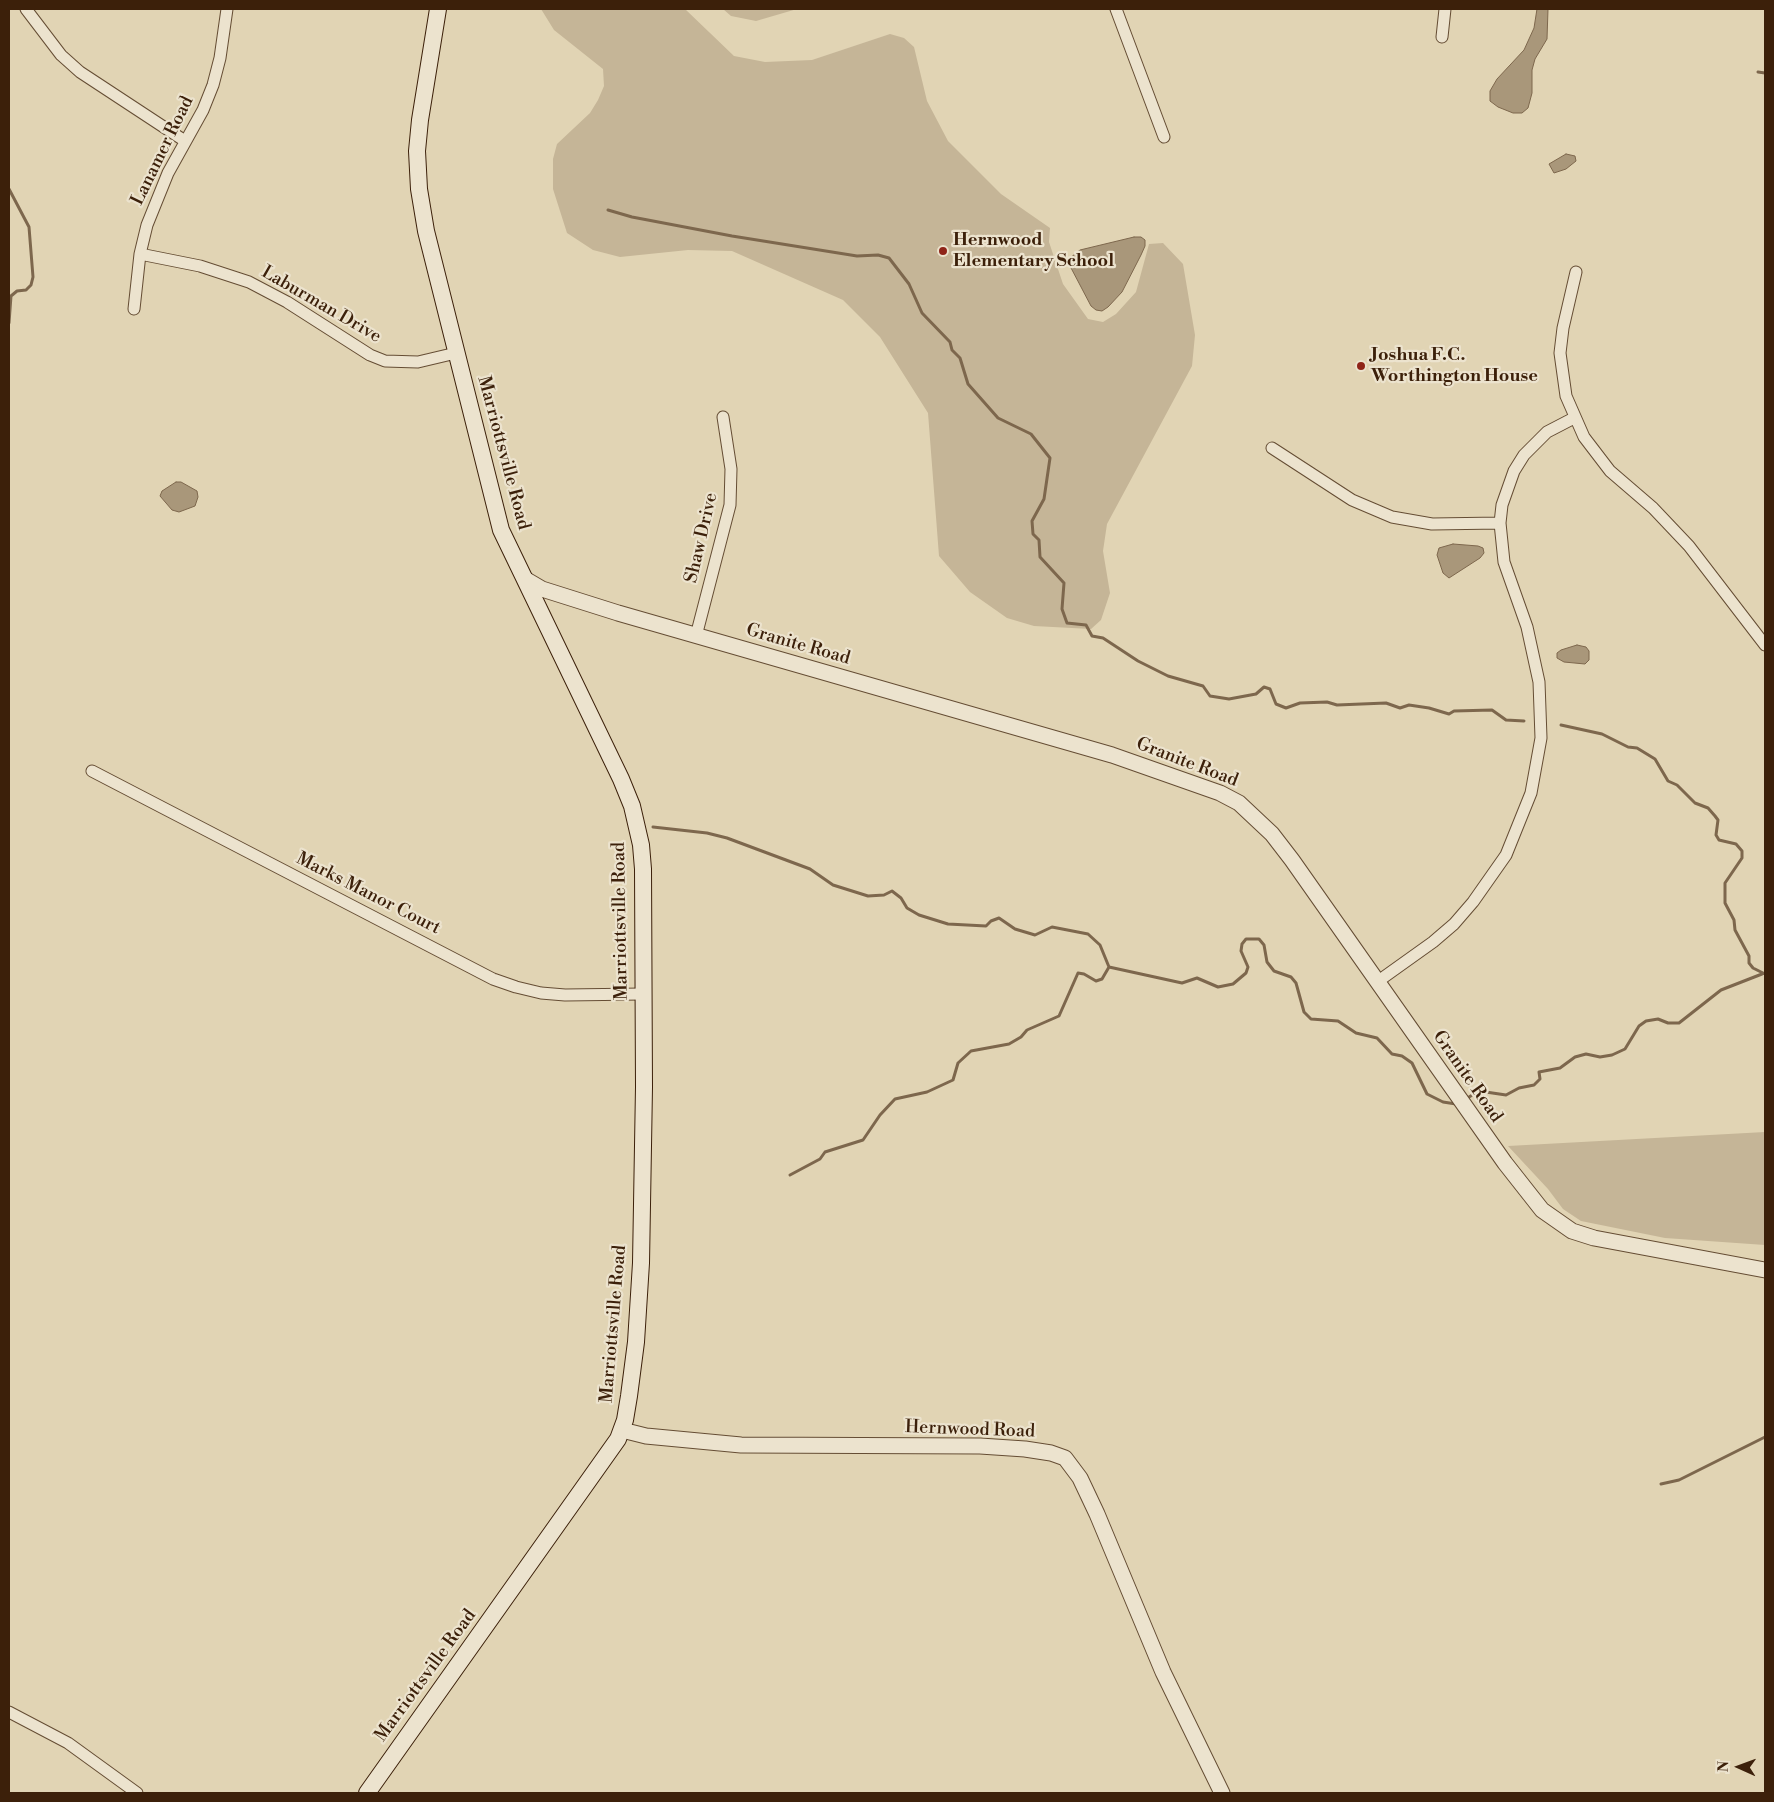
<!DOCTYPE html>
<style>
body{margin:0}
#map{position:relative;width:1774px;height:1802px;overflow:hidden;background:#e1d4b4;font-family:"Libre Bodoni",serif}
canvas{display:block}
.frame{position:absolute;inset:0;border:10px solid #3c200a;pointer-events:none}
.north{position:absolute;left:1714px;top:1742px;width:50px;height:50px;-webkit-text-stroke:4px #ece3ce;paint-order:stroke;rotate:272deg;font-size:14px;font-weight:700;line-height:20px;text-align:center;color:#3c200a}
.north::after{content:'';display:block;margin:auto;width:18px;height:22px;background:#3c200a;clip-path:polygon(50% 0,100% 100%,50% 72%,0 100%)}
</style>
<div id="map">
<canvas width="1774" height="1802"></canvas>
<div class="frame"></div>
<div class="north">N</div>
</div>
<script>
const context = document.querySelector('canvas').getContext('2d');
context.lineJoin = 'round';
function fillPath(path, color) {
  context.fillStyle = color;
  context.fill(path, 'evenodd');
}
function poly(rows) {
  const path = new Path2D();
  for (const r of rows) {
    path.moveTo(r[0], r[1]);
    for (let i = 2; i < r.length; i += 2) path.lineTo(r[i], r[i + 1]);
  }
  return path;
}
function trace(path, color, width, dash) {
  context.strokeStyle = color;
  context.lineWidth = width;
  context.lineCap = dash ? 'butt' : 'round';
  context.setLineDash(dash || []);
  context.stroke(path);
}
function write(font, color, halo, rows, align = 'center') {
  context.font = font + ' "Libre Bodoni",serif';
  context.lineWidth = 4.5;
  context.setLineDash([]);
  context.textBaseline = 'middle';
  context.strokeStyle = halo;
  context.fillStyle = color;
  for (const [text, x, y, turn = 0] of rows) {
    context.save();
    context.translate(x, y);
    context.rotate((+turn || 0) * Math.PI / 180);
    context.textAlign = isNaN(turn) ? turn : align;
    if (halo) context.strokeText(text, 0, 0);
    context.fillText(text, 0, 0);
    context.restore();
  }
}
fillPath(poly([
 [541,9,685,9,734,56,765,62,812,60,890,34,904,38,914,47,927,101,948,141,1001,194,1050,228,1049,242,1063,284,1088,319,1103,322,1116,314,1136,292,1149,244,1163,243,1183,264,1195,335,1192,366,1107,524,1103,551,1110,593,1101,620,1091,629,1034,626,1007,618,970,592,939,556,928,413,880,337,843,300,732,251,688,250,620,257,593,250,567,233,553,189,553,159,557,144,590,113,598,100,604,86,603,69,554,30],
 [723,9,797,9,756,21,731,16],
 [1765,1132,1765,1245,1665,1238,1581,1221,1563,1209,1548,1189,1508,1146]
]), '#c5b597');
const water = poly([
 [1537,9,1548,9,1547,39,1535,59,1532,70,1532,93,1528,108,1522,113,1513,113,1498,107,1490,101,1490,91,1497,79,1524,50,1534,28,1537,9],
 [1566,154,1575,156,1576,161,1566,169,1554,173,1549,164,1566,154],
 [1134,237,1141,237,1145,240,1145,246,1141,255,1122,292,1108,307,1102,311,1096,310,1091,306,1070,266,1070,258,1080,250,1134,237],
 [176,482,181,482,197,491,198,497,195,506,179,512,172,510,160,496,162,491,176,482],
 [1453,544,1478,546,1483,548,1484,553,1480,558,1449,578,1443,573,1437,555,1439,548,1453,544],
 [1577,645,1586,647,1589,651,1589,660,1585,664,1564,662,1557,658,1557,653,1561,650,1577,645]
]);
fillPath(water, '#a9977a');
trace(water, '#7d674d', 1);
trace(poly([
 [1758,72,1765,73],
 [9,189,29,227,33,277,31,285,26,290,17,291,11,296,9,323],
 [608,210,632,217,732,236,857,256,878,255,889,258,909,284,922,313,950,342,952,350,960,358,968,384,998,418,1031,434,1050,458,1044,499,1032,521,1033,534,1039,540,1040,557,1064,583,1062,609,1067,623,1086,625,1092,636,1103,638,1138,661,1168,676,1203,686,1210,696,1229,699,1256,694,1264,687,1270,689,1276,704,1286,708,1300,703,1327,702,1337,705,1386,703,1400,708,1409,705,1429,708,1449,714,1454,711,1492,710,1506,720,1524,721],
 [1561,725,1602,734,1628,747,1637,748,1655,759,1668,781,1677,785,1695,803,1708,808,1715,816,1718,820,1716,835,1719,840,1736,844,1742,851,1742,858,1725,883,1725,903,1734,920,1735,930,1749,956,1749,963,1753,968,1765,974],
 [653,827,707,833,727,838,810,869,833,885,868,896,884,895,892,891,901,898,907,908,919,915,948,924,986,926,991,921,999,918,1015,929,1035,935,1052,927,1088,934,1100,945,1109,967,1182,983,1197,978,1218,987,1233,984,1246,973,1248,967,1241,951,1242,944,1246,939,1259,939,1264,945,1267,962,1274,971,1291,977,1296,983,1304,1012,1311,1019,1338,1021,1356,1033,1377,1038,1392,1054,1402,1056,1412,1063,1427,1094,1443,1102,1456,1104],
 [1469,1097,1479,1091,1506,1095,1519,1088,1534,1085,1540,1079,1539,1072,1560,1068,1575,1057,1586,1054,1600,1057,1612,1055,1625,1049,1639,1026,1646,1021,1658,1019,1668,1023,1679,1023,1721,990,1762,974],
 [790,1175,820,1159,825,1152,863,1140,880,1115,895,1099,927,1092,953,1080,958,1063,971,1051,1009,1044,1021,1037,1027,1030,1059,1016,1078,973,1084,974,1096,981,1102,979,1109,967],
 [1661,1484,1679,1480,1765,1437]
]), '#7d674d', 3);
const minor = poly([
 [26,9,61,55,80,72,185,141],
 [1116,9,1164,137],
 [1442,37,1445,9],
 [140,254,200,266,249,282,287,302,370,355,385,361,418,362,456,353],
 [1576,272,1563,328,1560,353,1566,396,1584,437,1610,471,1653,508,1689,546,1765,645],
 [134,309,140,254,147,225,168,173,203,110,213,85,220,58,227,9],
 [1272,448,1352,500,1392,517,1432,524,1500,523],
 [696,636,730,505,731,469,723,417],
 [92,771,493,979,516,987,541,993,565,995,642,994],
 [1377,982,1433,942,1454,924,1473,902,1506,855,1531,793,1541,738,1539,682,1527,627,1504,562,1500,523,1502,505,1514,471,1524,455,1547,432,1574,418],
 [9,1712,68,1743,137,1793]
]);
const tertiary = poly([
 [525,579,542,589,618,613,1112,755,1220,793,1239,803,1272,834,1292,860,1505,1163,1542,1210,1572,1231,1594,1238,1765,1270],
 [622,1430,646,1436,741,1445,980,1446,1025,1449,1051,1453,1065,1458,1080,1478,1097,1514,1163,1672,1222,1793]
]);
const secondary = poly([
 [367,1793,618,1439,625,1420,629,1396,636,1342,641,1263,644,1087,643,869,641,845,632,806,621,779,501,530,426,231,419,189,417,151,420,120,438,9]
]);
trace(minor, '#654d34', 13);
trace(tertiary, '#654d34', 17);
trace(secondary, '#3c200a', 18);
trace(minor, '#ece3ce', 11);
trace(tertiary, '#ece3ce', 15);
trace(secondary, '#ece3ce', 16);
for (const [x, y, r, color] of [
 [943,251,5,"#8f2418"],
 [1361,366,5,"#8f2418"]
]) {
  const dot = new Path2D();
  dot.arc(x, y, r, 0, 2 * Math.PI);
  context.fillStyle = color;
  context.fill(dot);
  trace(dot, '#ece3ce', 2);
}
write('18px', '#3c200a', '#ece3ce', [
 ["Lanamer Road",163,151,-64],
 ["Laburman Drive",321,305,30],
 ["Marriottsville Road",503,453,75],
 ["Shaw Drive",702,538,-77],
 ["Granite Road",798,645,16],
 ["Granite Road",1187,763,21],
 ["Marks Manor Court",368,894,27],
 ["Marriottsville Road",621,921,-91],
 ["Granite Road",1467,1077,55],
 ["Marriottsville Road",614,1324,-85],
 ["Hernwood Road",970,1430,2],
 ["Marriottsville Road",426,1676,-54]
]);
write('bold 18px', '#3c200a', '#ece3ce', [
 ["Hernwood",953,241],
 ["Elementary School",953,262],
 ["Joshua F.C.",1371,356],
 ["Worthington House",1371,377]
], 'left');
</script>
